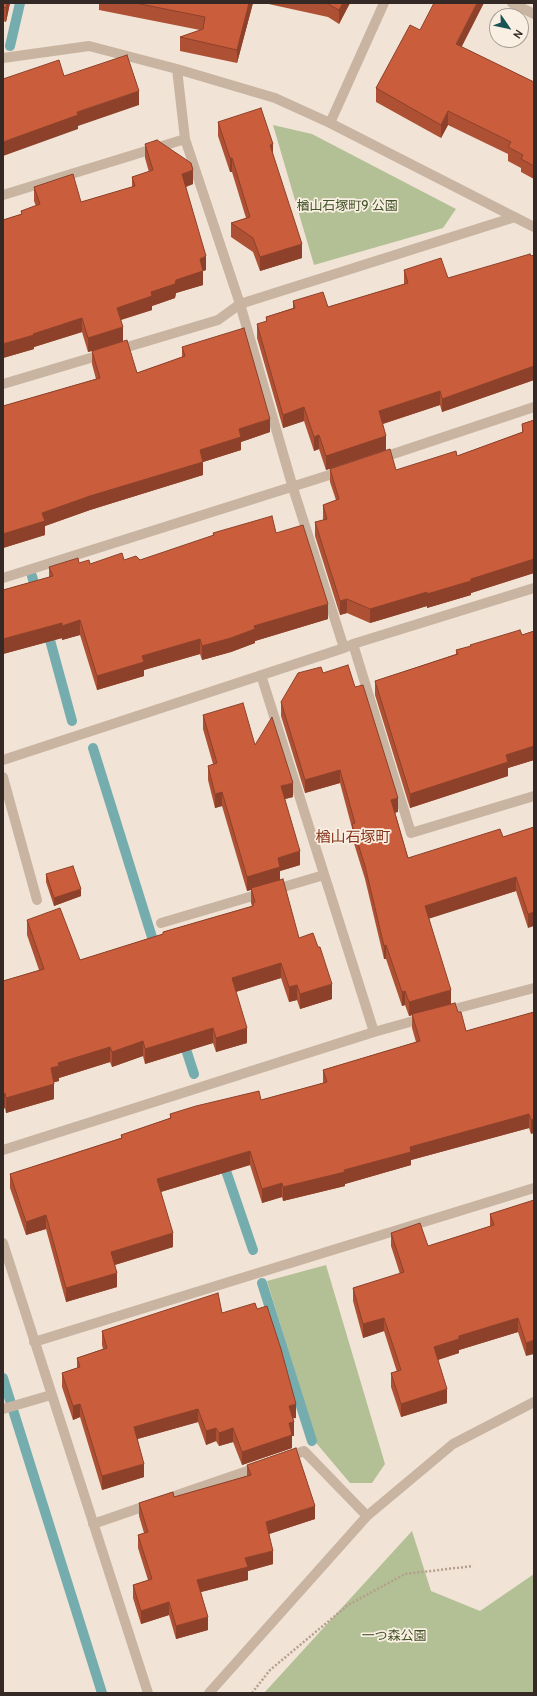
<!DOCTYPE html>
<meta charset="utf-8">
<style>
body{margin:0}
#map{position:relative;width:537px;height:1696px;overflow:hidden;background:#f1e4d6;font-family:Cabin,sans-serif}
canvas{display:block}
.frame{position:absolute;inset:0;border:4px solid #342925;pointer-events:none}
.north{position:absolute;left:489px;top:8px;width:40px;height:40px;box-sizing:border-box;background:#f9efe2;border:1px solid #aaa096;border-radius:50%;rotate:124deg;font-size:11px;font-weight:700;line-height:16px;text-align:center;color:#342925}
.north::after{content:'';display:block;margin:auto;width:14px;height:18px;background:#1a5356;clip-path:polygon(50% 0,100% 100%,50% 72%,0 100%)}
</style>
<div id="map">
<canvas width="537" height="1696"></canvas>
<div class="frame"></div>
<div class="north">N</div>
</div>
<script>
const context = document.querySelector('canvas').getContext('2d');
context.lineJoin = 'round';
function fillPath(path, color) {
  context.fillStyle = color;
  context.fill(path, 'evenodd');
}
function poly(rows) {
  const path = new Path2D();
  for (const r of rows) {
    path.moveTo(r[0], r[1]);
    for (let i = 2; i < r.length; i += 2) path.lineTo(r[i], r[i + 1]);
  }
  return path;
}
function trace(path, color, width, dash) {
  context.strokeStyle = color;
  context.lineWidth = width;
  context.lineCap = dash ? 'butt' : 'round';
  context.setLineDash(dash || []);
  context.stroke(path);
}
function write(font, color, halo, rows, align = 'center') {
  context.font = font + ' Cabin,"Noto Sans JP",sans-serif';
  context.lineWidth = 3.5;
  context.setLineDash([]);
  context.textBaseline = 'middle';
  context.strokeStyle = halo;
  context.fillStyle = color;
  for (const [text, x, y, turn = 0] of rows) {
    context.save();
    context.translate(x, y);
    context.rotate((+turn || 0) * Math.PI / 180);
    context.textAlign = isNaN(turn) ? turn : align;
    if (halo) context.strokeText(text, 0, 0);
    context.fillText(text, 0, 0);
    context.restore();
  }
}
fillPath(poly([
 [273,125,312,134,456,209,443,228,314,265],
 [326,1265,385,1464,372,1483,350,1483,317,1444,267,1281],
 [412,1531,431,1591,480,1611,534,1574,534,1693,264,1693]
]), '#b3c096');
trace(poly([
 [10,46,20,3],
 [32,576,37,594],
 [47,629,72,721],
 [93,748,156,950],
 [183,1040,194,1074],
 [222,1159,253,1250],
 [262,1283,312,1441],
 [3,1378,102,1693]
]), '#75adaf', 10);
trace(poly([
 [252,1693,270,1670,348,1605,405,1574,473,1566]
]), '#b59e8d', 2.5, [2, 2]);
trace(poly([
 [512,3,534,14],
 [3,58,89,46,177,69,275,98,330,123,534,227],
 [177,69,185,139,240,304,293,488,344,648],
 [330,123,384,3],
 [3,195,185,139],
 [3,384,218,320,240,304,515,217],
 [378,459,534,407],
 [3,578,342,471],
 [353,644,411,833,534,796],
 [261,675,374,1032],
 [3,760,344,648,353,644,534,588],
 [3,777,37,900],
 [161,923,324,875],
 [443,1012,534,988],
 [3,1150,374,1032,424,1018],
 [3,1243,148,1693],
 [34,1342,534,1188],
 [3,1409,51,1395],
 [286,1458,304,1451,367,1516],
 [93,1524,259,1467],
 [209,1693,367,1516,453,1444,534,1402]
]), '#c9b4a2', 10);
fillPath(poly([
 [3,3,10,3,6,22,3,21],
 [99,3,253,3,237,63,180,51,180,37,200,30,99,10],
 [264,3,350,3,339,24,328,17],
 [420,30,461,47,534,82,534,179,521,172,521,168,508,161,508,154,448,125,441,138,376,102,376,88],
 [218,122,273,155,302,258,260,271,253,252,231,237,231,223,246,218,232,172,230,172,218,136],
 [145,144,193,184,186,187,206,270,203,271,203,285,176,293,175,298,152,306,152,310,121,320,123,341,137,373,182,357,182,347,270,432,241,442,241,450,203,462,203,475,90,510,45,526,45,535,3,548,3,406,96,379,92,364,92,351,88,352,82,332,34,347,34,349,3,358,3,220,21,214,21,211,36,206,34,201,34,187,81,202,132,187,132,177,149,172,145,158],
 [534,255,534,380,442,412,440,405,383,424,386,450,326,470,319,449,314,451,304,421,283,428,257,338,257,324,266,322,266,317,293,308,293,301,328,307,404,284,404,270,448,278],
 [534,420,534,573,471,593,471,595,427,608,427,606,370,623,347,613,340,615,315,536,315,522,323,520,323,505,336,500,330,482,330,469,396,470,457,456,522,432,522,424],
 [213,533,276,533,328,619,255,641,255,643,231,652,202,660,200,654,144,670,144,676,97,690,80,635,62,640,62,638,3,654,3,590,49,577,49,567,79,563,90,564,124,560,140,560,213,536],
 [534,631,534,760,508,768,508,776,410,808,375,695,375,681,456,654,456,650,522,635],
 [323,673,355,687,398,812,395,812,408,858,503,837,534,827,528,928,516,891,429,918,451,1004,458,1012,466,1031,534,1012,531,1134,529,1128,411,1160,411,1165,345,1184,345,1186,283,1201,282,1197,262,1203,250,1165,161,1192,173,1247,115,1265,117,1287,66,1302,46,1229,26,1235,10,1188,10,1174,121,1138,121,1135,170,1118,170,1114,261,1100,323,1083,323,1070,416,1042,412,1028,412,1015,409,1016,405,1005,402,1006,386,959,384,959,365,879,352,837,352,828,340,783,305,793,281,716,281,702],
 [203,715,255,745,293,797,285,799,300,865,280,871,280,880,299,938,332,999,300,1009,297,1000,289,1002,281,978,236,992,247,1043,216,1052,213,1043,145,1064,143,1056,112,1067,110,1062,59,1078,59,1081,54,1082,54,1099,6,1113,5,1108,3,1109,3,981,39,970,27,935,27,920,80,960,163,934,163,932,252,906,251,903,251,890,247,891,222,806,215,808,208,780,208,766,213,764,203,729],
 [46,874,81,896,54,906,46,882],
 [534,1200,526,1356,518,1332,459,1350,459,1353,438,1360,447,1403,401,1417,391,1387,391,1373,397,1372,384,1331,363,1338,353,1301,353,1288,400,1274,391,1246,391,1233,428,1246,490,1226,490,1214],
 [222,1313,296,1418,293,1418,294,1436,292,1436,292,1448,242,1465,233,1442,219,1446,216,1441,206,1445,198,1422,137,1439,144,1477,102,1490,80,1417,73,1420,62,1387,62,1373,77,1368,77,1358,103,1349,102,1345,102,1331],
 [247,1465,315,1519,269,1534,273,1564,248,1571,248,1580,201,1592,208,1630,176,1639,169,1615,141,1624,133,1598,133,1585,148,1580,138,1548,138,1535,144,1533,139,1516,139,1503,174,1497,247,1476]
]), '#ae5034');
fillPath(poly([
 [7,3,10,3,6,22,6,8],
 [249,3,253,3,237,63,237,50],
 [343,3,350,3,339,24,339,10],
 [477,3,484,3,456,58,456,44],
 [139,91,139,105,78,126,78,129,3,156,3,142,77,112],
 [448,111,448,125,441,138,441,125],
 [273,144,273,158,270,145],
 [230,158,232,158,232,172,230,172],
 [193,170,193,184,182,188,182,174],
 [302,244,302,258,260,271,260,257],
 [206,256,206,270,203,271,203,285,176,293,175,298,152,306,152,310,117,321,117,308,151,292,176,280,200,259],
 [82,318,82,332,34,347,34,349,3,358,3,344],
 [123,327,123,341,88,352,88,338],
 [534,366,534,380,442,412,442,399],
 [440,391,440,405,379,425,379,411],
 [304,407,304,421,283,428,283,415],
 [270,419,270,432,241,442,241,450,203,462,203,475,90,510,45,526,45,535,3,548,3,534,42,513,200,450,239,429],
 [319,435,319,449,314,451,314,437],
 [386,436,386,450,326,470,326,456],
 [534,559,534,573,471,593,471,595,427,608,427,594,471,579],
 [427,592,427,606,370,623,370,609],
 [347,599,347,613,340,615,340,601],
 [328,604,328,619,255,641,255,643,231,652,202,660,202,646,254,626],
 [80,620,80,635,62,640,62,626],
 [62,623,62,638,3,654,3,639],
 [200,639,200,654,144,670,144,676,97,690,97,676,142,656],
 [534,746,534,760,508,768,508,776,410,808,410,794,506,755],
 [340,770,340,783,305,793,305,780],
 [293,783,293,797,281,800,281,786],
 [222,792,222,806,215,808,215,794],
 [398,798,398,812,391,814,391,800],
 [300,851,300,865,280,871,280,881,247,891,247,877,278,858],
 [516,877,516,891,425,920,425,906],
 [81,889,81,896,54,906,54,898],
 [534,912,534,926,528,928,528,914],
 [386,945,386,959,384,959,384,946],
 [281,963,281,978,232,993,232,978],
 [332,984,332,999,300,1009,300,994],
 [297,985,297,1000,289,1002,289,987],
 [451,990,451,1004,409,1016,409,1002],
 [405,991,405,1005,402,1006,402,992],
 [213,1028,213,1043,145,1064,145,1049],
 [247,1028,247,1043,216,1052,216,1038],
 [143,1041,143,1056,112,1067,112,1052],
 [110,1047,110,1062,59,1078,59,1081,51,1083,51,1068,58,1063],
 [54,1084,54,1099,6,1113,6,1098],
 [5,1093,5,1108,3,1109,3,1094],
 [529,1114,529,1128,411,1160,411,1165,345,1184,345,1186,283,1201,283,1187,344,1170,410,1147],
 [534,1119,534,1133,531,1134,531,1120],
 [250,1151,250,1165,157,1193,157,1179],
 [282,1183,282,1197,262,1203,262,1189],
 [46,1215,46,1229,26,1235,26,1222],
 [173,1233,173,1247,111,1266,111,1252],
 [117,1273,117,1287,66,1302,66,1288],
 [384,1318,384,1331,363,1338,363,1324],
 [518,1318,518,1332,459,1350,459,1353,434,1361,434,1347,459,1336],
 [534,1340,534,1354,526,1356,526,1343],
 [447,1389,447,1403,401,1417,401,1404],
 [80,1404,80,1417,73,1420,73,1406],
 [296,1404,296,1418,289,1419,289,1406],
 [198,1409,198,1422,134,1440,134,1427],
 [294,1422,294,1436,292,1436,292,1448,242,1465,242,1452,289,1423],
 [216,1428,216,1441,206,1445,206,1431],
 [233,1428,233,1442,219,1446,219,1433],
 [144,1464,144,1477,102,1490,102,1476],
 [315,1506,315,1519,266,1535,266,1522],
 [273,1551,273,1564,248,1571,248,1580,197,1593,197,1580,245,1558],
 [169,1602,169,1615,141,1624,141,1611],
 [208,1617,208,1630,176,1639,176,1626]
]), '#8d412a');
const building = poly([
 [3,3,7,3,6,8,3,7,3,3],
 [135,3,249,3,237,50,180,37,203,29,205,17,135,3],
 [326,3,343,3,339,10,328,4,326,3],
 [434,3,477,3,456,44,534,82,534,166,521,159,523,155,508,147,511,142,448,111,441,125,376,88,410,25,420,30,434,3],
 [127,55,139,91,77,112,78,115,3,142,3,79,59,60,64,76,127,55],
 [261,108,273,144,270,145,302,244,260,257,253,238,231,223,250,217,232,158,230,158,218,122,261,108],
 [157,140,191,163,193,170,182,174,206,256,200,259,203,271,176,280,175,284,151,292,152,296,117,308,123,327,88,338,82,318,33,334,34,335,3,344,3,220,22,214,21,211,40,204,34,187,73,174,81,202,135,186,132,177,153,170,145,144,157,140],
 [530,254,531,256,534,255,534,366,442,399,440,391,379,411,386,436,326,456,319,435,314,437,304,407,283,415,257,324,267,321,266,317,295,308,293,301,323,292,328,307,408,283,404,270,441,258,448,278,530,254],
 [244,328,270,419,239,429,241,437,200,450,203,462,90,496,42,513,45,521,3,534,3,406,100,378,92,351,127,340,137,373,185,356,182,347,244,328],
 [534,420,534,559,471,579,471,581,427,594,427,592,370,609,347,599,340,601,315,522,327,519,323,505,339,499,330,469,390,449,396,470,456,451,457,456,523,432,522,424,534,420],
 [272,516,276,533,303,525,328,604,254,626,255,629,231,638,202,646,200,639,142,656,144,662,97,676,80,620,62,626,62,623,3,639,3,590,53,576,49,567,78,558,79,563,89,560,90,564,122,553,124,560,136,556,140,560,214,535,213,533,272,516],
 [520,630,522,635,534,631,534,746,506,755,508,762,410,794,375,681,458,654,456,650,471,646,470,645,520,630],
 [348,665,355,687,363,685,398,798,391,800,408,858,500,829,503,837,534,827,534,912,528,914,516,877,425,906,451,990,409,1002,405,991,402,992,386,945,384,946,365,866,352,824,355,823,340,770,305,780,281,702,298,673,321,667,323,673,348,665],
 [243,703,255,745,272,717,293,783,281,786,300,851,278,858,280,867,247,877,222,792,215,794,208,766,217,763,203,715,243,703],
 [73,866,81,889,54,898,46,874,73,866],
 [283,879,299,938,313,933,318,947,320,947,332,984,300,994,297,985,289,987,281,963,232,978,247,1028,216,1038,213,1028,145,1049,143,1041,112,1052,110,1047,58,1063,59,1066,51,1068,54,1084,6,1098,5,1093,3,1094,3,981,44,969,27,920,60,908,80,960,163,934,163,932,253,906,253,903,255,902,251,888,283,879],
 [455,1003,458,1012,461,1012,466,1031,534,1012,534,1119,531,1120,529,1114,410,1147,411,1152,344,1170,345,1172,283,1187,282,1183,262,1189,250,1151,157,1179,173,1233,111,1252,117,1273,66,1288,46,1215,26,1222,10,1174,122,1138,121,1135,171,1118,170,1114,196,1106,259,1091,261,1100,327,1082,323,1070,420,1041,412,1014,455,1003],
 [534,1200,534,1340,526,1343,518,1318,459,1336,459,1339,434,1347,447,1389,401,1404,391,1373,401,1370,384,1318,363,1324,353,1288,404,1272,391,1233,420,1223,428,1246,494,1225,490,1214,534,1200],
 [218,1293,222,1313,255,1303,257,1309,267,1306,281,1349,296,1404,289,1406,294,1422,289,1423,292,1435,242,1452,233,1428,219,1433,216,1428,206,1431,198,1409,134,1427,144,1464,102,1476,80,1404,73,1406,62,1373,80,1367,77,1358,107,1348,102,1331,218,1293],
 [296,1448,315,1506,266,1522,273,1551,245,1558,248,1567,197,1580,208,1617,176,1626,169,1602,141,1611,133,1585,152,1579,138,1535,148,1532,139,1503,173,1492,174,1497,251,1475,247,1465,296,1448]
]);
fillPath(building, '#ca5d3c');
trace(building, '#8d412a', 1);
write('13px', '#435328', '#f9efe2', [
 ["楢山石塚町9 公園",347,206],
 ["一つ森公園",394,1636]
]);
write('15px', '#85341c', '#f9efe2', [
 ["楢山石塚町",353,838]
]);
</script>
